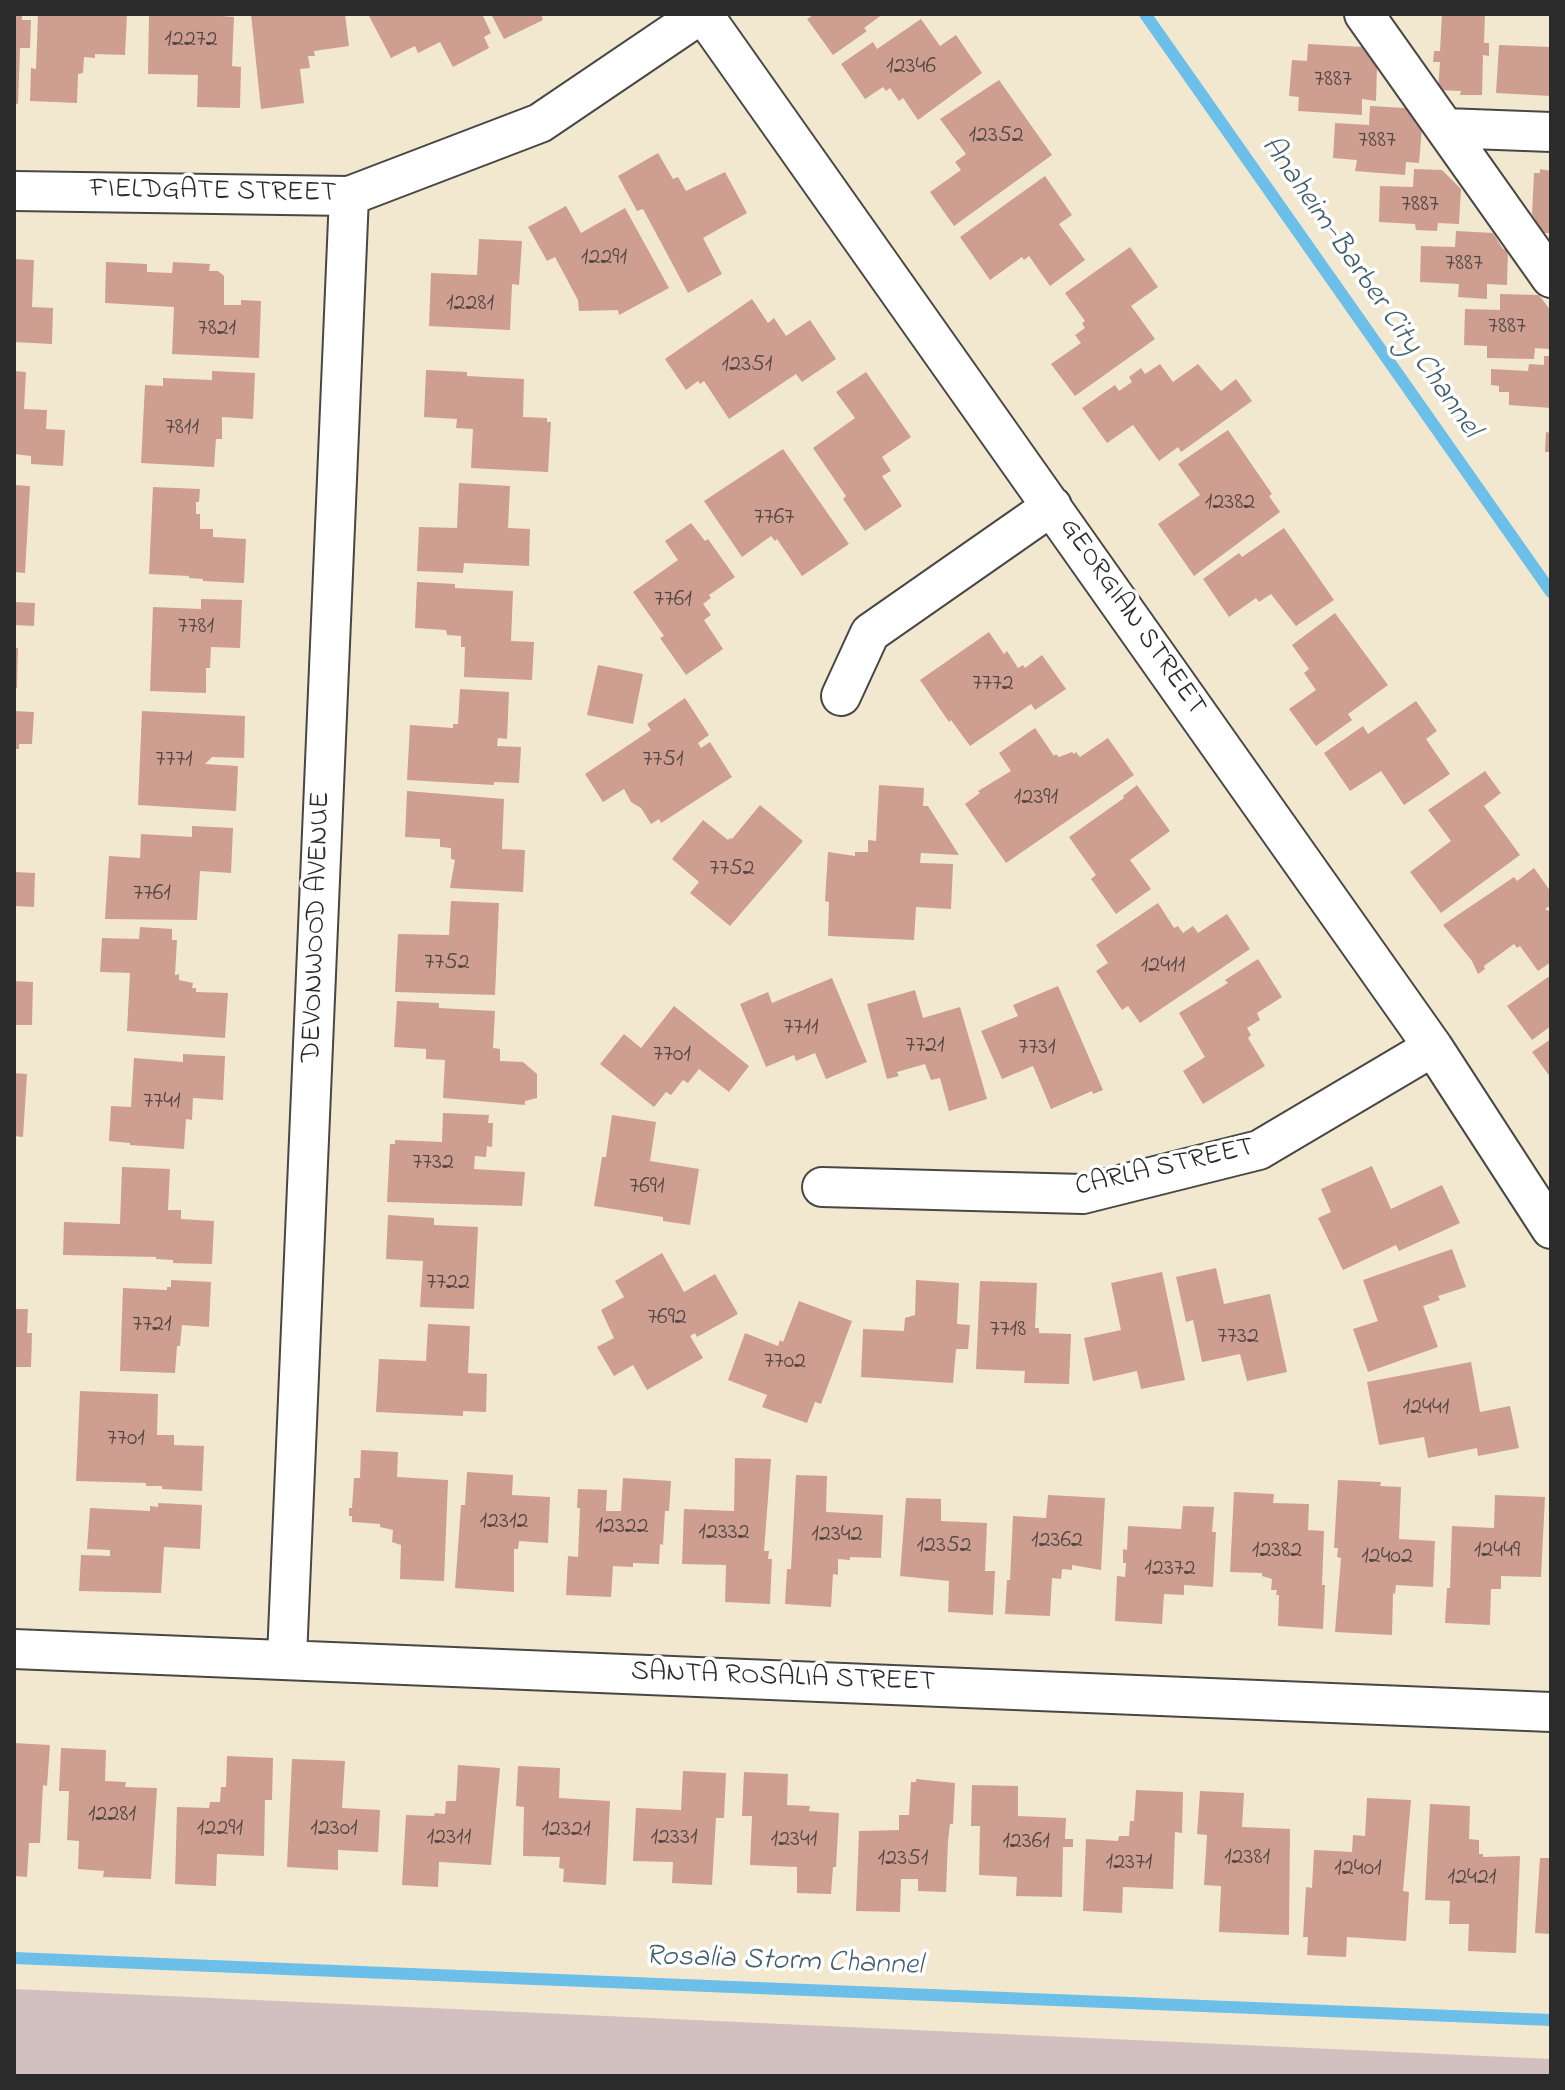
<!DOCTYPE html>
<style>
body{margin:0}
#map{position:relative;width:1565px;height:2090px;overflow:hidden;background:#f2e8d0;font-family:"Indie Flower",sans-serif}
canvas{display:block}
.frame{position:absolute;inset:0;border:16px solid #2b2b2b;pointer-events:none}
</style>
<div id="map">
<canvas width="1565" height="2090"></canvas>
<div class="frame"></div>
</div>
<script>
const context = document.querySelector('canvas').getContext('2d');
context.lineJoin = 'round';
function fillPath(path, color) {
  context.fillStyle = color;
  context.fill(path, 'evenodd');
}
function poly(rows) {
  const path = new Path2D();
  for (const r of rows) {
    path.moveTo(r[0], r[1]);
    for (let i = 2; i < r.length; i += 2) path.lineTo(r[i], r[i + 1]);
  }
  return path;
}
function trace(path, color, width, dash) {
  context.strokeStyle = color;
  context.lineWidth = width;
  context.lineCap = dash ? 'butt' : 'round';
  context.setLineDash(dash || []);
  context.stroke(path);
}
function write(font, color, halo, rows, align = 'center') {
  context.font = font + ' "Indie Flower",sans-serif';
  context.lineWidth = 7;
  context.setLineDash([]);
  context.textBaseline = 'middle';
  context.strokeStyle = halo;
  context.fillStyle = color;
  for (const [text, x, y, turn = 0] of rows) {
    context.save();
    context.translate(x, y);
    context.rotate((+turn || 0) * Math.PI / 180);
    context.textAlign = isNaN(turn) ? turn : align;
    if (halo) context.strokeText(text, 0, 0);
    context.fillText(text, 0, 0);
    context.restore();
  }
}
fillPath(poly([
 [14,1989,1551,2059,1551,2076,14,2076]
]), '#d2bfc0');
trace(poly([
 [1145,14,1551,592],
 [14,1958,1551,2020]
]), '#6cbfe8', 12);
fillPath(poly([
 [14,14,22,14,22,20,31,20,30,48,20,48,18,104,14,103],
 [38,14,127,14,125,55,95,54,95,58,84,57,83,73,78,74,77,103,30,101,31,68,36,69],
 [195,14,234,17,232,66,241,67,240,108,197,107,198,75,148,74,149,15],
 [251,14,345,14,349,46,314,51,315,56,308,56,310,68,300,69,304,103,261,109],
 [368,14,482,14,491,33,484,37,489,48,453,67,440,42,418,53,415,46,391,58],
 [491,14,541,14,543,20,504,39],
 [815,14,883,14,864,28,867,31,833,55,807,19],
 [1442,14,1485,14,1484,43,1489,43,1489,56,1483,55,1482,95,1460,95,1461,91,1438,90,1440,62,1433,62,1434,51,1440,51],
 [921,19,940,46,956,35,982,73,918,120,903,98,899,101,890,88,886,91,883,87,865,99,841,64,873,42,877,49],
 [1308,44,1364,47,1377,66,1376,101,1362,99,1362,115,1298,111,1299,97,1289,96,1292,60,1307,61],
 [1499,45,1551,47,1551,96,1496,93],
 [999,80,1052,155,954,226,930,192,961,170,955,162,966,154,940,119],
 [1370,106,1405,108,1422,127,1419,163,1406,162,1405,175,1355,171,1357,160,1333,158,1335,123,1369,125],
 [658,153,673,179,678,177,686,191,725,172,747,213,703,238,722,274,688,293,643,209,637,211,618,176],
 [1414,169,1442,170,1461,189,1459,224,1438,223,1437,231,1416,230,1415,224,1379,222,1380,186,1413,187],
 [1540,169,1551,171,1551,233,1543,233,1532,214,1534,173,1540,173],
 [1045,176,1072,215,1059,224,1085,260,1050,286,1029,256,1024,260,1022,257,990,280,960,237],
 [566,206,581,233,625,208,669,288,619,315,618,310,579,311,578,300,555,257,547,261,528,227],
 [1456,231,1493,233,1503,249,1508,249,1507,285,1487,284,1487,299,1458,297,1459,284,1420,282,1421,246,1455,247],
 [479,239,522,241,519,285,512,284,510,330,429,326,431,273,477,275],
 [1130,247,1158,287,1131,306,1155,339,1075,396,1051,364,1081,343,1075,335,1085,328,1082,323,1085,321,1065,293],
 [14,259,34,260,32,307,53,308,52,344,14,342],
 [106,262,147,264,147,272,172,273,173,262,210,264,209,271,218,271,224,276,224,305,241,305,241,300,261,301,259,358,172,354,174,307,105,303],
 [1500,294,1539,295,1551,311,1549,349,1535,348,1534,359,1487,358,1487,346,1464,345,1465,309,1500,310],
 [752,299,768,323,774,318,786,336,810,320,836,359,802,382,796,374,729,419,704,381,700,384,698,381,686,390,665,359],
 [1544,356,1551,356,1551,408,1509,405,1509,392,1499,392,1499,386,1491,385,1491,369,1528,371,1529,364,1544,365],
 [1160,364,1173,382,1198,364,1221,391,1236,379,1252,401,1181,452,1178,447,1159,461,1133,425,1107,443,1082,408,1115,385,1119,391,1132,382,1129,377,1141,368,1145,374],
 [426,370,467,372,467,376,524,379,523,417,547,418,547,422,551,422,548,472,471,468,473,429,456,428,457,419,424,417],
 [14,371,26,372,24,409,47,410,46,429,65,430,63,466,31,464,31,456,14,454],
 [212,371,255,373,253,419,222,417,222,439,216,439,214,467,141,463,145,385,163,386,163,378,212,380],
 [866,372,911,437,882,457,891,471,882,476,902,506,865,531,843,499,846,496,813,448,855,418,836,392],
 [1228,430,1272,494,1269,496,1280,512,1194,576,1158,524,1200,495,1178,464],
 [1546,432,1551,433,1551,452,1545,452],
 [783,449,849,544,802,576,777,539,775,541,771,536,742,557,704,501],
 [459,483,510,486,508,528,530,529,529,566,464,563,463,573,417,571,419,527,457,528],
 [14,485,30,486,25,573,14,572],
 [153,487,200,489,199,502,196,502,196,514,200,514,200,529,213,529,213,537,246,539,244,583,203,581,203,579,189,578,189,576,149,574],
 [691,523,705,541,708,539,735,577,709,595,711,598,703,604,711,615,704,620,723,649,686,675,660,638,664,636,633,592,678,560,665,541],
 [1284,528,1334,600,1296,626,1271,594,1259,602,1256,598,1229,617,1203,579,1239,553,1242,557],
 [417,582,455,584,455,588,513,591,511,641,534,642,532,680,464,677,465,647,461,647,461,636,447,635,446,630,415,628],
 [201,599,242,600,240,648,211,647,210,668,206,668,206,693,150,691,153,607,201,609],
 [14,602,35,603,34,626,14,625],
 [1335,613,1388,685,1348,714,1352,720,1316,746,1289,709,1316,690,1304,673,1309,669,1292,645],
 [989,632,1004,654,1007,651,1018,668,1023,665,1025,668,1042,655,1066,689,1035,710,1031,704,970,746,951,720,949,722,920,680],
 [14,648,18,648,17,688,14,688],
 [598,665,643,674,633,724,587,715],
 [460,689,509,692,507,739,498,738,497,746,521,747,519,783,494,782,494,785,407,780,410,725,453,728,453,724,458,724],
 [685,698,709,735,698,743,701,748,710,742,732,777,661,823,659,819,651,824,641,808,631,802,624,789,603,802,585,774,651,730,647,724],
 [1416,701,1437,731,1426,739,1450,774,1404,805,1381,771,1350,791,1324,753,1363,726,1368,734],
 [14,711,34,712,32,744,19,744,19,749,14,749],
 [142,711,245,716,244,758,212,757,205,764,238,766,236,811,138,805],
 [1035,728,1054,756,1056,754,1059,757,1072,752,1074,754,1076,752,1080,757,1108,738,1134,775,1006,863,965,804,980,793,978,791,1011,771,999,753],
 [1485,771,1501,793,1484,806,1520,855,1441,913,1410,872,1451,841,1428,810],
 [879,785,924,788,923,806,928,806,959,855,921,853,920,863,953,864,951,909,916,907,914,940,828,936,829,902,825,901,828,852,855,856,855,852,868,852,868,840,876,841],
 [1137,785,1170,831,1130,860,1151,889,1116,914,1091,879,1096,875,1069,837,1124,798,1123,796],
 [407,791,504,799,502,849,525,850,523,892,450,888,455,860,451,859,451,848,440,847,440,839,405,837],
 [760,805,803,841,730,926,690,893,699,882,672,859,703,820,728,840,730,838,732,839],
 [192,826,233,828,231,873,200,871,197,920,105,919,109,856,140,858,141,834,192,837],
 [1534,868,1551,892,1551,905,1545,909,1551,912,1551,962,1538,971,1520,946,1517,948,1514,944,1484,966,1485,969,1478,974,1472,961,1443,925,1514,877,1517,881],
 [14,872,35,873,34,907,14,906],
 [451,901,499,903,495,995,395,992,398,934,449,935],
 [1158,903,1174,928,1178,926,1183,933,1193,926,1198,933,1227,914,1250,949,1140,1023,1128,1006,1122,1010,1096,971,1108,963,1096,945],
 [140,927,172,929,172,940,177,940,175,975,179,974,179,980,193,983,192,988,196,988,196,992,228,993,225,1038,127,1031,130,973,100,972,102,938,139,939],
 [1258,959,1282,997,1257,1013,1260,1020,1247,1028,1251,1035,1248,1038,1265,1066,1203,1104,1183,1071,1205,1057,1179,1013,1228,983,1225,980],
 [1548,977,1551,979,1551,1026,1532,1040,1507,1006],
 [832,978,867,1062,826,1079,815,1053,796,1061,794,1055,766,1067,740,1004,768,992,772,1003],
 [14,981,33,982,32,1025,14,1025],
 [1058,986,1103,1090,1093,1094,1092,1091,1051,1109,1033,1066,1002,1079,981,1031,1018,1016,1013,1005],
 [915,990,923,1018,960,1007,987,1099,949,1111,940,1078,931,1080,925,1064,897,1072,899,1076,887,1079,867,1004],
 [397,1001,439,1003,439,1008,495,1011,493,1048,500,1049,500,1061,523,1062,537,1074,537,1098,525,1101,525,1105,443,1098,445,1060,426,1059,426,1049,394,1047],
 [674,1006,749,1066,729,1092,699,1069,688,1083,683,1080,671,1095,666,1092,654,1107,600,1064,624,1034,641,1048],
 [1551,1039,1551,1078,1532,1052],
 [183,1054,225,1056,223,1100,193,1098,192,1120,186,1119,184,1149,130,1145,130,1143,109,1141,111,1106,131,1107,134,1058,183,1062],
 [14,1073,27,1074,23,1137,14,1136],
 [443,1113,489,1115,488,1123,493,1123,492,1147,487,1146,486,1157,475,1156,474,1169,525,1172,522,1206,387,1202,390,1144,395,1144,395,1140,442,1142],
 [612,1115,656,1122,650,1161,699,1169,690,1225,663,1221,663,1217,594,1206,602,1157,606,1157],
 [1372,1166,1391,1209,1442,1185,1460,1223,1399,1251,1396,1245,1343,1270,1318,1218,1331,1212,1321,1189],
 [122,1167,170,1169,168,1210,181,1210,181,1219,214,1221,212,1264,173,1263,173,1260,156,1259,156,1257,63,1255,64,1222,120,1224],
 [388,1215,434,1218,434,1225,478,1227,474,1309,420,1307,423,1261,386,1259],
 [1452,1249,1466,1287,1438,1296,1440,1300,1423,1306,1438,1347,1368,1372,1353,1329,1378,1321,1363,1280],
 [662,1253,684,1292,715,1274,738,1314,697,1337,695,1333,690,1336,703,1358,647,1390,633,1365,614,1376,597,1347,614,1338,601,1310,624,1297,615,1281],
 [1216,1268,1224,1304,1270,1294,1287,1372,1247,1381,1240,1354,1202,1362,1193,1320,1186,1322,1176,1277],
 [1162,1272,1185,1380,1141,1389,1137,1371,1093,1381,1084,1338,1121,1330,1111,1283],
 [171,1280,211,1282,209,1327,182,1325,180,1346,177,1346,175,1373,120,1371,123,1288,167,1290,167,1287,171,1287],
 [916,1280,959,1283,957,1324,970,1325,968,1349,956,1349,953,1383,861,1377,863,1329,904,1331,905,1318,915,1315],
 [980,1281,1037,1283,1035,1328,1039,1328,1039,1333,1071,1334,1069,1384,1024,1383,1025,1371,976,1369],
 [799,1301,852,1321,821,1404,815,1402,807,1423,762,1407,767,1395,728,1380,745,1333,778,1346,780,1340,783,1342],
 [14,1309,28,1309,27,1333,32,1333,31,1367,14,1367],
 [428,1324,470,1326,468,1373,487,1374,486,1412,463,1411,463,1416,376,1412,379,1359,426,1361],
 [1471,1362,1480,1412,1510,1406,1519,1448,1478,1456,1477,1448,1428,1458,1424,1437,1379,1445,1367,1382],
 [80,1391,158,1394,157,1435,174,1435,174,1445,204,1446,202,1491,162,1489,162,1486,146,1486,146,1483,76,1481],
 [361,1450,398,1452,397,1477,448,1480,444,1581,400,1579,401,1545,392,1542,393,1530,380,1527,380,1524,352,1522,352,1516,349,1516,349,1508,352,1508,354,1478,360,1478],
 [735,1458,771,1459,764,1551,769,1551,768,1559,772,1559,770,1604,725,1602,726,1565,682,1564,684,1509,734,1511],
 [467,1472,513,1475,512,1495,550,1497,548,1543,519,1541,518,1549,514,1549,514,1592,455,1588,461,1505,465,1505],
 [796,1475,827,1476,826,1512,883,1515,881,1558,850,1557,850,1560,838,1559,838,1575,833,1574,831,1607,785,1604,787,1569,791,1569],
 [623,1478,671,1481,669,1511,665,1511,663,1545,660,1544,659,1564,633,1563,633,1567,613,1566,611,1597,566,1595,568,1556,578,1557,580,1508,577,1508,578,1489,607,1490,606,1511,621,1511],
 [1338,1480,1381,1482,1380,1486,1401,1487,1399,1539,1435,1541,1433,1587,1396,1585,1395,1594,1393,1593,1392,1635,1335,1632,1341,1558,1337,1557,1338,1548,1334,1548],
 [1234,1492,1274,1494,1273,1503,1309,1504,1308,1530,1324,1531,1322,1585,1325,1585,1323,1629,1278,1626,1279,1595,1276,1595,1277,1590,1271,1590,1272,1579,1262,1576,1262,1573,1230,1572],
 [1048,1495,1105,1498,1101,1570,1072,1565,1072,1570,1062,1569,1061,1579,1052,1578,1050,1616,1005,1614,1007,1580,1010,1580,1013,1516,1046,1518],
 [1495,1495,1545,1497,1541,1577,1501,1576,1501,1589,1491,1589,1490,1625,1445,1623,1447,1588,1450,1588,1452,1526,1494,1528],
 [906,1498,941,1499,941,1521,987,1523,985,1571,995,1571,993,1615,948,1612,949,1581,900,1576],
 [158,1503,202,1505,200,1549,164,1547,161,1593,79,1591,81,1555,110,1556,110,1550,87,1549,90,1508,150,1511,150,1506,158,1507],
 [1183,1506,1214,1507,1212,1532,1216,1532,1213,1587,1184,1585,1184,1595,1164,1594,1162,1624,1115,1621,1117,1576,1125,1577,1126,1563,1123,1563,1123,1549,1127,1550,1128,1526,1181,1529],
 [14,1743,50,1745,47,1786,43,1785,40,1843,29,1843,27,1877,14,1876],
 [61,1748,106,1750,105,1781,126,1782,125,1787,157,1788,151,1879,103,1877,104,1871,78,1869,79,1841,67,1840,69,1791,59,1791],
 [227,1756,273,1758,272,1800,265,1800,264,1856,217,1854,216,1886,175,1884,177,1807,209,1808,210,1802,220,1802,221,1787,226,1787],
 [292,1759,345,1761,342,1808,380,1810,378,1852,338,1850,338,1870,287,1867],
 [458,1765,500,1768,491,1865,439,1862,438,1887,402,1885,406,1815,434,1816,435,1813,445,1814,446,1801,456,1801],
 [518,1766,560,1768,559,1798,610,1801,606,1885,563,1882,564,1869,559,1868,560,1857,523,1856,524,1807,516,1806],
 [683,1771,726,1773,724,1818,716,1818,712,1885,672,1883,673,1862,633,1861,636,1808,681,1810],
 [744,1772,788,1774,787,1805,810,1806,809,1811,839,1813,836,1867,833,1867,831,1894,797,1893,797,1867,750,1865,752,1816,742,1816],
 [916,1779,955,1783,953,1824,950,1824,948,1841,946,1892,918,1891,918,1879,901,1879,900,1912,856,1911,859,1831,899,1830,899,1815,909,1815,911,1782,916,1782],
 [972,1785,1018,1786,1018,1816,1066,1818,1065,1839,1073,1839,1073,1847,1063,1847,1062,1897,1016,1896,1017,1877,979,1875,980,1826,971,1826],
 [1136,1790,1183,1792,1182,1833,1175,1832,1173,1889,1123,1887,1122,1913,1083,1911,1086,1839,1118,1841,1119,1836,1129,1836,1130,1821,1134,1821],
 [1200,1791,1244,1793,1242,1827,1290,1829,1289,1935,1219,1932,1221,1886,1204,1885,1207,1835,1197,1834],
 [1367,1798,1411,1800,1403,1891,1409,1892,1406,1941,1347,1937,1346,1957,1307,1955,1308,1937,1303,1937,1306,1887,1312,1888,1314,1850,1352,1852,1353,1835,1365,1836],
 [1430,1804,1470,1806,1469,1839,1479,1840,1479,1854,1483,1854,1483,1857,1520,1856,1516,1953,1468,1951,1469,1924,1449,1924,1450,1901,1425,1900],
 [1540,1858,1551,1858,1551,1934,1535,1933]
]), '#ce9e91');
const minor = poly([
 [703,14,1433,1047,1551,1229],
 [1364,14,1551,278],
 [1445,128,1551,132],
 [14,191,349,196,540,123,701,14],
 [841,696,870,633,1052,506],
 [822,1187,1083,1194,1259,1150,1433,1047],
 [14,1649,1551,1712],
 [287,1658,349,196]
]);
trace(minor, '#494744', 42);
trace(minor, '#fff', 38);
write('24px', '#544844', null, [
 ["12272",191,41],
 ["12346",911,68],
 ["7887",1333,81],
 ["12352",996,137],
 ["7887",1377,142],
 ["7887",1420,206],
 ["12291",604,259],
 ["7887",1464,265],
 ["12281",470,305],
 ["7887",1507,328],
 ["7821",217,330],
 ["12351",747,366],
 ["7811",182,429],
 ["12382",1230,504],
 ["7767",774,519],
 ["7761",673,601],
 ["7781",196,628],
 ["7772",993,685],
 ["7771",174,761],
 ["7751",663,761],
 ["12391",1036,799],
 ["7752",732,870],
 ["7761",152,895],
 ["7752",447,964],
 ["12411",1163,967],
 ["7711",801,1029],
 ["7721",925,1047],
 ["7731",1037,1049],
 ["7701",672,1056],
 ["7741",162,1103],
 ["7732",433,1164],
 ["7691",647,1188],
 ["7722",448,1284],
 ["7692",667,1319],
 ["7721",152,1326],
 ["7718",1008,1331],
 ["7732",1238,1338],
 ["7702",785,1363],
 ["12441",1426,1409],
 ["7701",126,1440],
 ["12312",504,1523],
 ["12322",622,1528],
 ["12332",724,1534],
 ["12342",837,1536],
 ["12362",1057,1542],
 ["12352",944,1547],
 ["12382",1277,1552],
 ["12449",1497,1552],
 ["12402",1387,1558],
 ["12372",1170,1570],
 ["12281",112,1816],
 ["12291",220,1830],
 ["12301",334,1830],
 ["12321",566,1831],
 ["12311",449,1839],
 ["12331",674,1839],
 ["12341",794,1841],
 ["12361",1026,1843],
 ["12381",1247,1859],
 ["12351",903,1860],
 ["12371",1129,1864],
 ["12401",1358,1870],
 ["12421",1472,1879]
]);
write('28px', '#2b2b2b', '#fff', [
 ["FIELDGATE STREET",213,193,1],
 ["GEORGIAN STREET",1131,618,55],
 ["DEVONWOOD AVENUE",318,927,-88],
 ["CARLA STREET",1165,1169,-13],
 ["SANTA ROSALIA STREET",783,1679,2]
]);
write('italic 30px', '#425f6d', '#fff', [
 ["Anaheim-Barber City Channel",1369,288,55],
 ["Rosalia Storm Channel",784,1963,2]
]);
</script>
